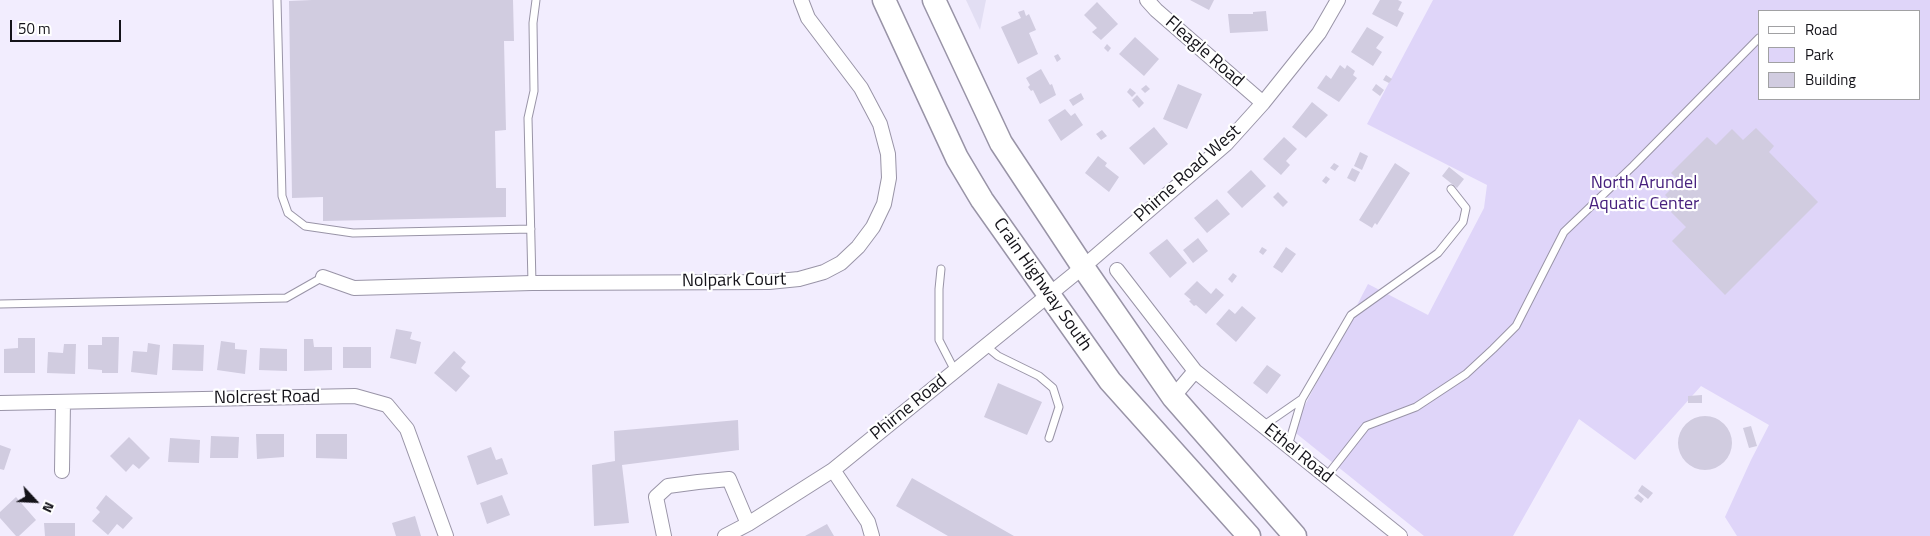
<!DOCTYPE html>
<style>
body{margin:0}
#map{position:relative;width:1930px;height:536px;overflow:hidden;background:#f2edfe;font-family:"Titillium Web",sans-serif}
canvas{display:block}
.legend{position:absolute;left:1758px;top:10px;width:162px;height:90px;box-sizing:border-box;background:#fff;border:1px solid #a1a1a3;margin:0;padding:6px 9px;list-style:none;font-size:15px;color:#141319}
.legend li{display:flex;align-items:center;gap:10px;height:25px}
.legend b{width:25px;border:1px solid #a1a1a3}
.north{position:absolute;left:10px;top:476px;width:50px;height:50px;-webkit-text-stroke:4px #fff;paint-order:stroke;rotate:115deg;font-size:14px;font-weight:700;line-height:20px;text-align:center;color:#141319}
.north::after{content:'';display:block;margin:auto;width:18px;height:22px;background:#141319;clip-path:polygon(50% 0,100% 100%,50% 72%,0 100%)}
.scale{position:absolute;left:10px;top:20px;width:111px;height:22px;box-sizing:border-box;border:2px solid #141319;border-top:0;padding-left:6px;font-size:15px;line-height:18px;white-space:nowrap;color:#141319;-webkit-text-stroke:4px #fff;paint-order:stroke}
</style>
<div id="map">
<canvas width="1930" height="536"></canvas>
<ul class="legend">
<li><b style="height:6px;background:#fff"></b>Road</li>
<li><b style="height:14px;background:#dfd5f9"></b>Park</li>
<li><b style="height:14px;background:#d1cce0"></b>Building</li>
</ul>
<div class="north">N</div>
<div class="scale">50 m</div>
</div>
<script>
const context = document.querySelector('canvas').getContext('2d');
context.lineJoin = 'round';
function fillPath(path, color) {
  context.fillStyle = color;
  context.fill(path, 'evenodd');
}
function poly(rows) {
  const path = new Path2D();
  for (const r of rows) {
    if (r.length === 3) {
      path.moveTo(r[0] + r[2], r[1]);
      path.arc(r[0], r[1], r[2], 0, 2 * Math.PI);
      continue;
    }
    path.moveTo(r[0], r[1]);
    for (let i = 2; i < r.length; i += 2) path.lineTo(r[i], r[i + 1]);
  }
  return path;
}
function trace(path, color, width, dash) {
  context.strokeStyle = color;
  context.lineWidth = width;
  context.lineCap = dash ? 'butt' : 'round';
  context.setLineDash(dash || []);
  context.stroke(path);
}
function write(font, color, halo, rows, align = 'center') {
  context.font = font + ' "Titillium Web",sans-serif';
  context.lineWidth = 4.5;
  context.setLineDash([]);
  context.textBaseline = 'middle';
  context.strokeStyle = halo;
  context.fillStyle = color;
  for (const [text, x, y, turn = 0] of rows) {
    context.save();
    context.translate(x, y);
    context.rotate((+turn || 0) * Math.PI / 180);
    context.textAlign = isNaN(turn) ? turn : align;
    if (halo) context.strokeText(text, 0, 0);
    context.fillText(text, 0, 0);
    context.restore();
  }
}
fillPath(poly([
 [966,0,986,0,980,30]
]), '#e2def3');
fillPath(poly([
 [1433,0,1930,0,1930,536,1737,536,1725,517,1751,460,1769,425,1701,386,1635,460,1579,419,1513,536,1424,536,1292,430,1368,284,1428,315,1484,208,1487,185,1367,124],
 [1759,11,1919,11,1919,99,1759,99]
]), '#dfd5f9');
fillPath(poly([
 [312,0,513,0,514,41,504,41,506,130,495,131,496,188,506,188,506,217,323,221,323,197,292,198,289,1],
 [1190,0,1214,0,1209,10],
 [1380,0,1398,0,1402,2,1398,10,1404,13,1397,27,1372,14],
 [1097,2,1118,24,1101,40,1092,32,1097,28,1084,15],
 [1024,10,1026,16,1029,14,1036,30,1029,33,1038,54,1018,64,1001,27,1021,18,1018,12],
 [1266,11,1268,31,1230,33,1228,14,1253,14,1253,12],
 [1367,27,1384,37,1376,48,1382,52,1373,66,1351,52],
 [1135,37,1159,59,1144,76,1119,54],
 [1107,44,1111,48,1108,52,1104,48],
 [1058,54,1061,59,1057,62,1054,56],
 [1340,65,1345,69,1347,65,1355,71,1353,75,1357,78,1339,102,1317,88,1326,75,1331,79],
 [1041,69,1050,85,1052,84,1056,95,1040,104,1033,90,1031,91,1028,87,1030,85,1026,78],
 [1386,75,1392,79,1389,83,1383,80],
 [1178,84,1202,94,1187,129,1163,119],
 [1376,84,1384,90,1380,96,1372,90],
 [1146,85,1150,89,1145,93,1141,89],
 [1130,88,1136,93,1132,97,1127,92],
 [1081,93,1084,99,1073,106,1069,100],
 [1137,95,1144,103,1139,108,1132,100],
 [1312,102,1328,115,1306,138,1292,127],
 [1065,109,1071,116,1075,113,1083,125,1061,141,1048,120],
 [1154,127,1168,144,1144,165,1129,148],
 [1756,128,1774,146,1769,152,1818,202,1725,295,1672,241,1686,227,1671,212,1676,206,1665,195,1679,181,1671,173,1707,137,1716,145,1732,129,1743,140],
 [1102,130,1107,136,1101,140,1096,134],
 [1284,137,1297,149,1286,161,1290,165,1281,175,1263,159],
 [1360,152,1368,156,1362,170,1354,166],
 [1098,156,1107,163,1105,166,1119,177,1109,192,1085,173],
 [1334,163,1339,166,1335,171,1330,168],
 [1395,163,1410,173,1377,225,1375,223,1372,228,1359,220],
 [1449,167,1464,179,1457,188,1442,176],
 [1352,168,1360,172,1355,182,1347,178],
 [1251,170,1266,186,1242,208,1227,192],
 [1326,176,1330,179,1326,184,1322,181],
 [1278,192,1288,202,1283,207,1273,197],
 [1217,199,1230,214,1207,233,1194,218],
 [1198,238,1208,251,1193,263,1183,250],
 [1167,239,1187,263,1170,278,1149,253],
 [1262,247,1267,250,1263,255,1259,252],
 [1286,247,1296,254,1282,273,1273,267],
 [1233,273,1237,276,1232,283,1228,279],
 [1197,281,1211,294,1216,288,1224,295,1206,314,1196,305,1194,306,1189,301,1191,300,1184,294],
 [1242,306,1256,318,1236,342,1216,324,1229,309,1235,314],
 [396,329,412,332,410,339,421,342,416,364,390,358],
 [102,337,119,337,118,373,102,373,102,370,88,369,88,345,102,345],
 [18,338,35,338,35,373,4,373,4,349,18,348],
 [304,339,313,339,314,347,332,347,332,370,304,371],
 [221,341,235,343,235,349,247,350,245,374,217,370],
 [148,343,160,345,157,375,131,372,133,351,147,352],
 [64,344,76,344,75,374,47,373,48,352,63,353],
 [173,344,204,345,203,371,172,370],
 [343,347,371,347,371,368,343,368],
 [260,348,287,349,287,371,259,370],
 [454,351,466,362,461,368,470,376,456,392,434,373],
 [1267,365,1281,375,1267,394,1253,383],
 [998,383,1042,402,1027,435,984,417],
 [1702,395,1702,403,1688,403,1688,396],
 [1705,443,27],
 [738,420,739,450,622,465,629,523,594,526,592,465,615,461,614,431],
 [1751,426,1757,446,1749,448,1743,428],
 [256,434,284,434,284,457,257,459],
 [316,434,347,434,347,459,316,458],
 [211,436,239,437,238,458,210,458],
 [129,437,150,458,139,469,133,464,126,472,110,456],
 [170,438,200,440,199,463,168,462],
 [0,445,11,449,4,470,0,469],
 [491,447,496,460,502,458,508,474,477,485,467,456],
 [912,478,1014,536,948,536,896,506],
 [1642,485,1653,493,1648,499,1638,491],
 [1638,494,1644,499,1641,503,1634,498],
 [106,495,133,518,123,529,117,524,108,535,92,521,100,512,96,508],
 [502,495,510,515,487,524,480,503],
 [16,497,36,520,19,536,16,536,0,518,0,512],
 [415,516,421,536,396,536,392,523],
 [44,523,75,523,75,536,45,536],
 [827,524,834,536,805,536]
]), '#d1cce0');
const lane = poly([
 [277,0,282,196,288,213,305,226,353,233,531,229],
 [941,269,939,289,939,340,955,371],
 [532,283,528,118,534,91,533,23,536,0],
 [0,304,286,298,323,277],
 [986,346,998,356,1039,376,1053,388,1059,407,1049,438],
 [1263,426,1302,399],
 [1288,446,1302,399,1351,315,1438,253,1463,222,1466,208,1451,189],
 [1326,477,1366,426,1416,407,1466,374,1493,349,1516,326,1564,232,1633,166,1759,38]
]);
const street = poly([
 [1147,0,1156,10,1263,103],
 [1117,270,1195,371,1400,536],
 [323,277,354,288,532,283,769,282,799,279,824,272,841,263,858,247,873,227,884,204,889,178,888,154,880,124,861,88,808,18,801,0],
 [1173,397,1195,371],
 [0,403,355,396,387,405,407,429,446,536],
 [833,470,868,522,872,536],
 [62,471,63,402],
 [664,536,656,497,668,486,698,482,729,479,748,524],
 [725,536,748,524,833,470,1083,267,1226,144,1263,103,1319,33,1338,0]
]);
const primary = poly([
 [884,0,957,158,982,200,1110,381,1249,536],
 [934,0,1001,143,1083,267,1173,397,1295,536]
]);
trace(lane, '#9994a7', 9);
trace(street, '#9994a7', 16);
trace(primary, '#9994a7', 25);
trace(lane, '#fff', 7);
trace(street, '#fff', 14);
trace(primary, '#fff', 22);
write('18px', '#141319', '#fff', [
 ["Fleagle Road",1204,52,41],
 ["Phirne Road West",1188,174,-42],
 ["Nolpark Court",734,281,-1],
 ["Crain Highway South",1042,285,55],
 ["Nolcrest Road",267,398,-1],
 ["Phirne Road",909,408,-39],
 ["Ethel Road",1298,454,39]
]);
write('18px', '#48227e', '#fff', [
 ["North Arundel",1644,184],
 ["Aquatic Center",1644,205]
]);
</script>
